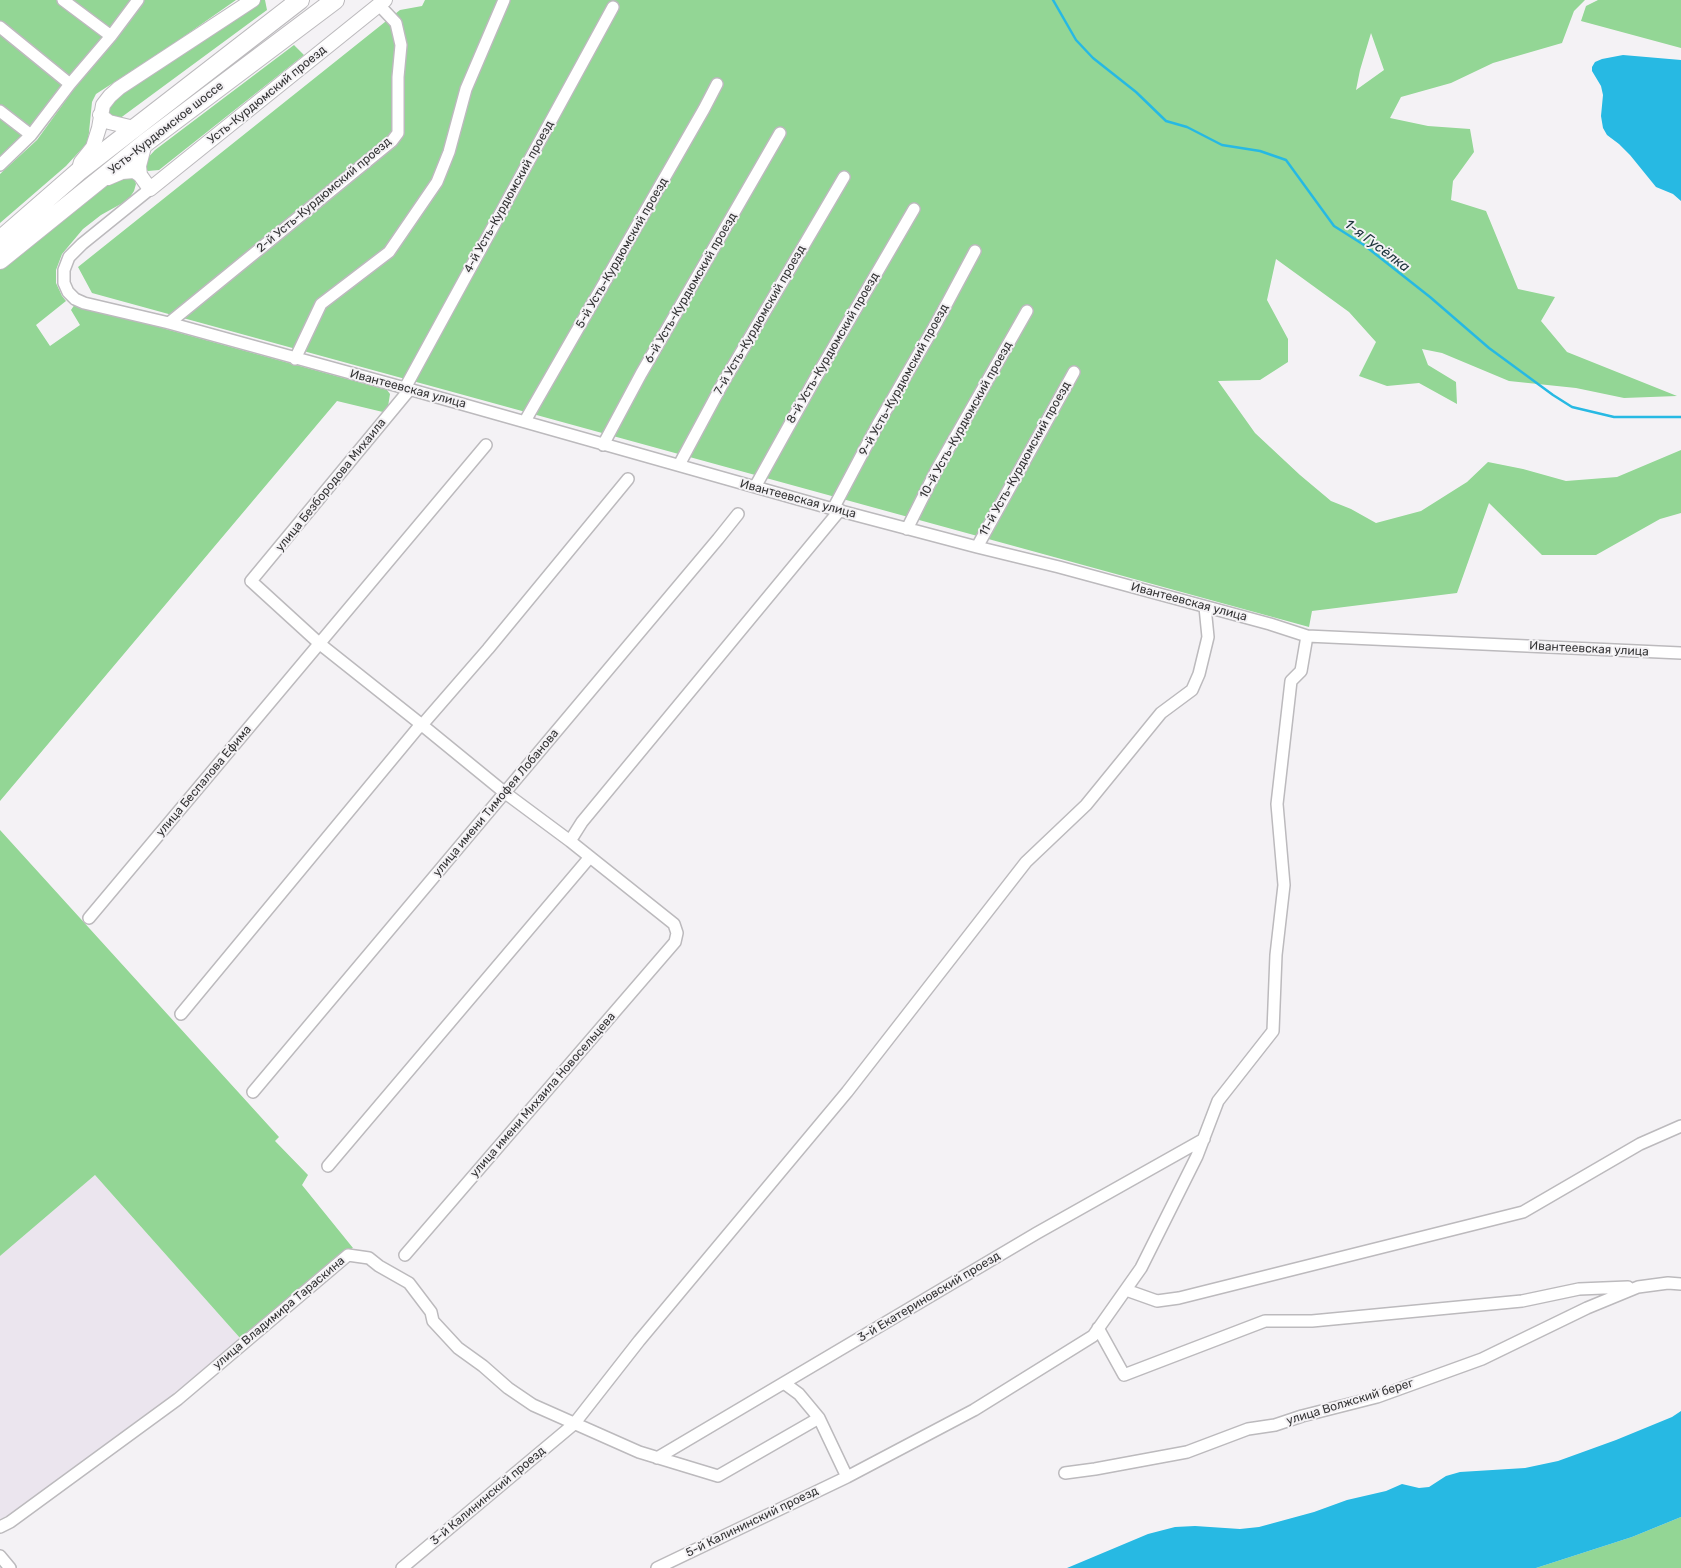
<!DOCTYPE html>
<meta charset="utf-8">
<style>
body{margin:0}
canvas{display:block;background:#f4f2f5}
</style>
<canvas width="1681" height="1568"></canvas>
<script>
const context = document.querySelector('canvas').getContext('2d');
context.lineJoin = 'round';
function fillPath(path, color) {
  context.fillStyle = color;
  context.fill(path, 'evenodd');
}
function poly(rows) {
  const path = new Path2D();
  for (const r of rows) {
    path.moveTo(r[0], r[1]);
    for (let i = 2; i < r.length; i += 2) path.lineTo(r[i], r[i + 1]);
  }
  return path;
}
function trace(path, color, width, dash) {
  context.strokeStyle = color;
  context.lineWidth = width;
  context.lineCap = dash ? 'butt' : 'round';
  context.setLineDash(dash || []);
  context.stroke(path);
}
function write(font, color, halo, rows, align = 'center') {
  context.font = font + ' Rubik,sans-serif';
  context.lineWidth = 4;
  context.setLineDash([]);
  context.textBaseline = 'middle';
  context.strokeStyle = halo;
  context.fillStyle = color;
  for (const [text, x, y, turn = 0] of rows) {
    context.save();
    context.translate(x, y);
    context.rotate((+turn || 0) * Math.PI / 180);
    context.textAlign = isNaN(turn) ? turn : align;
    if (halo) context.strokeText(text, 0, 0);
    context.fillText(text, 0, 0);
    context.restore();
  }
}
fillPath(poly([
 [95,1175,240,1338,175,1395,10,1515,0,1519,0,1256]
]), '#ebe5ee');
fillPath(poly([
 [0,0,137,0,23,136,0,159],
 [143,0,236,0,173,44,96,94,92,102,88,142,66,166,0,223,0,174,37,140,74,89,116,38],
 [259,0,265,0,267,10,119,119,107,114,107,109,121,92],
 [425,0,1585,0,1574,11,1562,43,1493,63,1451,83,1401,97,1390,118,1428,126,1470,129,1474,152,1453,181,1451,200,1486,211,1518,289,1555,297,1541,321,1567,352,1677,396,1624,398,1576,388,1509,381,1442,353,1422,349,1428,365,1456,382,1457,404,1419,383,1387,386,1359,376,1376,342,1349,312,1276,259,1267,300,1288,339,1288,362,1260,380,1218,381,1255,433,1300,475,1331,501,1351,509,1376,523,1421,511,1467,482,1488,462,1523,469,1566,481,1617,477,1681,450,1681,513,1660,519,1596,555,1542,555,1489,503,1457,593,1312,611,1309,627,92,293,78,267,400,10,422,6],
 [1371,33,1384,70,1356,90,1360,70],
 [1598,0,1681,0,1681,48,1581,21,1586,6],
 [294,45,304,55,159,170,148,171,145,168,144,162,155,150],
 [123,174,134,179,136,184,134,191,128,200,101,215,83,229,62,254,56,270,56,283,62,296,66,301,36,325,50,346,80,325,71,310,75,304,387,390,390,394,387,413,337,401,0,801,0,267,103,185],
 [0,830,279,1137,275,1141,308,1175,302,1185,353,1248,341,1254,240,1338,95,1175,0,1256],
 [1681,1517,1681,1568,1536,1568,1632,1537]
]), '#93d695');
fillPath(poly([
 [1623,55,1681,60,1681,201,1673,194,1656,187,1630,155,1619,144,1607,135,1603,128,1601,116,1603,95,1601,86,1592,71,1592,67,1595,62,1602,59],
 [1681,1411,1681,1517,1632,1537,1536,1568,1067,1568,1148,1534,1175,1527,1195,1526,1240,1529,1259,1527,1314,1512,1347,1500,1386,1491,1402,1484,1419,1488,1429,1487,1446,1476,1460,1472,1525,1468,1558,1461,1616,1440,1672,1417]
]), '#27b9e3');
trace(poly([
 [1053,0,1076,40,1093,58,1136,92,1166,121,1187,127,1222,145,1260,151,1286,160,1334,226,1364,245,1430,297,1489,348,1553,395,1572,407,1614,417,1681,417]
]), '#27b9e3', 2.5);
const minor = poly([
 [63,0,111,36],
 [0,27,70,84],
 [0,111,31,135],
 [0,165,31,135,70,84,111,36,138,0],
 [150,189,82,244,69,257,64,270,64,283,68,292,75,299,84,303,169,323,405,388,833,509,977,547,1059,567,1270,624,1307,636,1681,653],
 [169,323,392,141,398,133,398,77,401,45,396,23,379,5],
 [295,359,321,304,389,252,437,182,449,152,466,89,504,0],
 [405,388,613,7],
 [410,389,251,581,320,644,422,725,488,649,628,479],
 [525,421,704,109,717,84],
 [603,445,641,374,780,133],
 [679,465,723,383,844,177],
 [755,487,815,379,914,209],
 [833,509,878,424,937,322,975,251],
 [907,529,937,469,1027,311],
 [977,547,1074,372],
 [570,841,582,822,840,510],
 [89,918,486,445],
 [181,1014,417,729,422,725,504,792,570,841,674,924,677,933,675,942,405,1255],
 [253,1092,718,539,738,514],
 [328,1166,590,857],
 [1126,1290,1157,1301,1179,1298,1523,1212,1640,1144,1681,1126],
 [1098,1328,1124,1375,1265,1321,1312,1321,1522,1301,1579,1289,1628,1287],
 [784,1383,799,1394,819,1418,847,1477],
 [657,1458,1037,1233,1204,1139],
 [1065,1473,1095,1469,1187,1452,1248,1429,1275,1425,1302,1416,1377,1397,1482,1359,1587,1308,1638,1287,1668,1283,1681,1284],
 [0,1527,10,1522,178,1399,348,1255,369,1258,379,1266,409,1283,431,1312,433,1321,458,1348,483,1366,508,1388,533,1405,639,1452,718,1476,819,1418],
 [0,1556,10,1568],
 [402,1568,574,1424,639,1341,847,1092,1026,862,1086,805,1161,713,1192,690,1199,674,1208,637,1205,607],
 [657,1568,847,1477,974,1410,1093,1336,1141,1268,1197,1156,1218,1101,1273,1031,1276,955,1284,885,1277,804,1291,681,1301,671,1307,636]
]);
const tertiary = poly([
 [100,115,109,122,134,128],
 [79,169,81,162,93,147,99,128,103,105,110,96,119,88,253,0],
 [140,175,139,166,145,143],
 [108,178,122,172,134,171,140,175,150,189,385,0]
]);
const primary = poly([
 [0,240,78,172,300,0],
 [0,260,145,143,335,0]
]);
trace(minor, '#bcbabd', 14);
trace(tertiary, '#bcbabd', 16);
trace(primary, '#bcbabd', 20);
trace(minor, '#fff', 11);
trace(tertiary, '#fff', 14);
trace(primary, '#fff', 18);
write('12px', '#353536', '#f4f2f5', [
 ["Усть-Курдюмский проезд",267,95,-39],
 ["Усть-Курдюмское шоссе",166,128,-38],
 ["2-й Усть-Курдюмский проезд",324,195,-40],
 ["4-й Усть-Курдюмский проезд",509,197,-61],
 ["5-й Усть-Курдюмский проезд",622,253,-60],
 ["6-й Усть-Курдюмский проезд",691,288,-60],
 ["7-й Усть-Курдюмский проезд",760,320,-60],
 ["8-й Усть-Курдюмский проезд",833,348,-60],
 ["9-й Усть-Курдюмский проезд",904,380,-61],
 ["Ивантеевская улица",408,389,15],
 ["10-й Усть-Курдюмский проезд",966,420,-61],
 ["11-й Усть-Курдюмский проезд",1025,459,-61],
 ["улица Безбородова Михаила",331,485,-51],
 ["Ивантеевская улица",798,499,15],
 ["Ивантеевская улица",1189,602,15],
 ["Ивантеевская улица",1589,649,3],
 ["улица Беспалова Ефима",204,781,-50],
 ["улица имени Тимофея Лобанова",496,803,-50],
 ["улица имени Михаила Новосельцева",543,1095,-49],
 ["3-й Екатериновский проезд",929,1297,-31],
 ["улица Владимира Тараскина",279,1313,-40],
 ["улица Волжский берег",1350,1402,-17],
 ["3-й Калининский проезд",488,1496,-40],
 ["5-й Калининский проезд",752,1522,-26]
]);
write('italic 14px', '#20363e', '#f4f2f5', [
 ["1-я Гусёлка",1377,246,37]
]);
</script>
